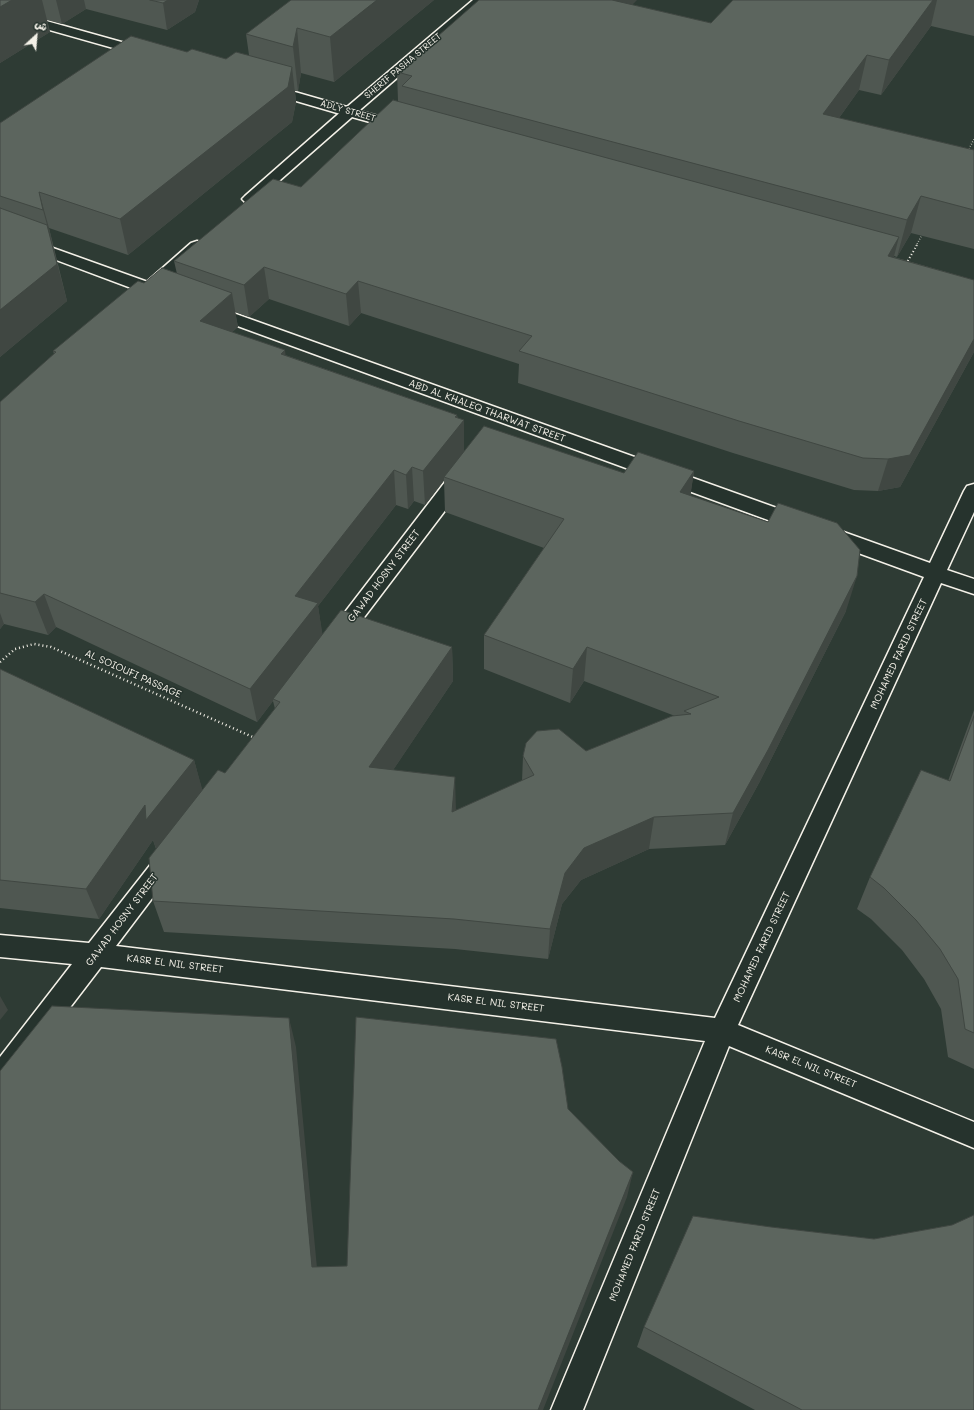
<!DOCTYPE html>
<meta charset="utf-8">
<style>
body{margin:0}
#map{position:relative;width:974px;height:1410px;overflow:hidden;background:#2e3b34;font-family:Mali,"Playpen Sans Arabic",sans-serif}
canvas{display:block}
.north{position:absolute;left:16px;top:16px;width:40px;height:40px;-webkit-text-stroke:3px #26332d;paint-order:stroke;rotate:26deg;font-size:11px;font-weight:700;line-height:16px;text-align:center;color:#f4f1e8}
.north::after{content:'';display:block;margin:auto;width:14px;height:18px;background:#f4f1e8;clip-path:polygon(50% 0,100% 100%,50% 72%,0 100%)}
</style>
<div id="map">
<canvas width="974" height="1410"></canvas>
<div class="north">ش</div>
</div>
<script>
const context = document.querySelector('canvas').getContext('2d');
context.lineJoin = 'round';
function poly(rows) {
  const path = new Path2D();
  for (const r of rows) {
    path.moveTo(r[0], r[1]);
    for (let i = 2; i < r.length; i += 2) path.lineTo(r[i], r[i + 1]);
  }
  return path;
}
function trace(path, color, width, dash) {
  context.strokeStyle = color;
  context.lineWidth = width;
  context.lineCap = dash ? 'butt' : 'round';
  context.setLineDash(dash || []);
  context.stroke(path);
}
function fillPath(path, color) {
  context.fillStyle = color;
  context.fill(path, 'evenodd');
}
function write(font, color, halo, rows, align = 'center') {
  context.font = font + ' Mali,sans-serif';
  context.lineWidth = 3;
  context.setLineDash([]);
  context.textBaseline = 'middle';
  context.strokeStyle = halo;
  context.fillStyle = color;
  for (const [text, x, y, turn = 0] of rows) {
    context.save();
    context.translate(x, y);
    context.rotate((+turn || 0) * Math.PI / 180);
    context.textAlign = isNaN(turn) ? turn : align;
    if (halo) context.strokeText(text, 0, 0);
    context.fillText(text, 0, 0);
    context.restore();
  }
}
const minor = poly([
 [473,0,487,0,354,115,349,116,344,115,262,91,260,88,262,85,267,84,347,107,473,0],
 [0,8,150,50,152,53,150,56,145,57,0,16,0,8],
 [0,229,170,290,172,294,170,298,164,299,158,298,0,239,0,229],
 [208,304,930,563,964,491,967,486,974,484,974,512,947,570,974,579,974,594,941,583,738,1025,974,1122,974,1148,729,1046,583,1410,551,1410,705,1041,101,967,9,1087,0,1091,0,1057,72,964,0,957,0,935,89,943,162,850,170,847,178,850,182,857,178,864,116,946,715,1018,924,577,202,313,200,309,202,305,208,304],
 [462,468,469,469,471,474,469,479,343,645,336,647,329,645,325,639,329,633,455,469,462,468]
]);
const major = poly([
 [349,108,407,124,409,127,407,130,402,131,352,117,255,202,250,204,245,202,242,199,245,196,344,109,349,108],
 [197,241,203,243,205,246,203,249,153,295,147,296,141,295,139,291,141,287,191,243,197,241]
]);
trace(minor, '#f4f1e8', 3);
trace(major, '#f4f1e8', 3);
trace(poly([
 [968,151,974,139],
 [916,246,923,233]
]), '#f4f1e8', 1.5, [0.5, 2]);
trace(poly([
 [906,264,917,245]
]), '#f4f1e8', 2, [1, 2.5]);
trace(poly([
 [0,662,15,649,34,644,51,647,255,738]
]), '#f4f1e8', 2.5, [1, 3]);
fillPath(minor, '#26332d');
fillPath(major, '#26332d');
fillPath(poly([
 [0,0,199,0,195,12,167,30,86,9,62,24,47,20,50,32,0,63],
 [434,0,334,82,301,73,298,91,295,91,296,102,292,122,128,255,49,228,67,301,0,357,0,123,187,52,226,59,249,55,246,34],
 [733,0,974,0,974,36,931,26,881,95,859,90,839,118,974,150,974,249,911,233,897,257,894,256,894,257,974,280,974,352,900,487,878,491,854,490,733,453,518,383,519,364,361,313,349,326,269,299,249,317,235,312,238,327,232,332,285,355,457,415,464,451,624,473,694,471,690,496,846,611,759,783,725,845,649,849,581,880,562,904,548,959,455,949,164,932,153,901,156,849,153,840,99,919,0,908,0,669,194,760,202,790,225,773,275,709,273,701,257,722,56,627,48,635,4,624,0,629,0,402,54,354,53,351,144,283,177,274,174,261,301,187,398,101,397,72,633,5,711,23],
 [444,480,445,512,544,548,484,635,484,669,570,703,584,681,675,716,586,751,523,756,522,781,456,810,393,770,453,681,452,647,322,634,318,606,396,505,408,509,414,501,425,505],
 [974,710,974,1069,948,1057,941,1009,924,979,902,950,871,919,857,909,870,877,948,781],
 [952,1225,974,1410,755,1410,637,1347,644,1327,771,1227,874,1239]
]), '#4f5751');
fillPath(poly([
 [12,0,42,0,50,32,0,63,0,7],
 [56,0,84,0,86,9,62,24],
 [168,0,199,0,195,12,167,30,163,3],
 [377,0,434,0,334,82,330,37],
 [607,0,637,0,605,33],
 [933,0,937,0,931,26,881,95,889,60],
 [297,28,301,73,298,91,293,47],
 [867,55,859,90,816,150,823,114],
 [292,67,296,102,292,122,128,255,120,219],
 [39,192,49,228,53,247,43,210],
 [921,196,911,233,897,257,907,220],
 [47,225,67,301,0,357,0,310],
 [899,237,891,268,888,256],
 [264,267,269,299,249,317,244,285],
 [358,281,361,313,349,326,346,294],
 [232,293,238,327,207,355,200,321],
 [974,339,974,352,900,487,878,491,888,459],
 [285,350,289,384,281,354],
 [457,415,457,428,464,420,464,454,444,477,444,480,425,505,423,471],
 [412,467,414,501,408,509,406,475],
 [394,470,396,505,318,606,323,637,273,699,273,701,257,722,250,689,295,596],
 [694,471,689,506,680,492],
 [857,576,846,611,759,783,725,845,733,813],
 [44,594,56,627,48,635,35,602],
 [0,613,4,624,0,629],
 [452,647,453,681,373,800,369,767],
 [587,647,584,681,570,703,573,669],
 [194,760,203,792,157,851,153,840,99,919,86,889,145,805],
 [455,777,456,810,452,812],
 [654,817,649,849,581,880,562,904,548,959,550,929,565,873,584,848],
 [0,996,8,1010,0,1020],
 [289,1018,296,1047,319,1289,312,1267],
 [633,1172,627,1197,543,1410,538,1410]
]), '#404742');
const building = poly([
 [0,0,12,0,0,7,0,0],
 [150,0,168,0,163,3,150,0],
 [291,0,377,0,330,37,297,28,293,47,246,34,291,0],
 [479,0,612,0,711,23,733,0,933,0,889,60,867,55,823,114,974,150,974,210,921,196,907,220,402,86,412,76,397,72,479,0],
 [131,36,187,52,192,49,226,59,236,52,292,67,288,87,120,219,39,192,43,210,0,196,0,123,131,36],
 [393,100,899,237,888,256,974,280,974,339,910,455,888,459,863,458,739,421,519,351,532,336,358,281,346,294,264,267,244,285,174,261,273,179,301,187,393,100],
 [0,208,47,225,57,264,0,310,0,208],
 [162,268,232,293,200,321,285,350,281,354,457,415,455,417,464,420,423,471,412,467,406,475,394,470,295,596,318,603,250,689,44,594,35,602,0,593,0,402,56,352,53,351,138,281,144,283,162,268],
 [484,426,624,473,638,452,694,471,680,492,768,522,778,503,837,523,860,550,857,576,768,750,733,813,654,817,584,848,565,873,550,929,454,919,153,901,149,858,218,770,225,773,280,702,273,699,341,610,452,647,369,767,455,777,452,812,534,775,523,756,526,743,537,731,559,729,586,751,672,716,691,714,684,711,719,697,587,647,573,669,484,635,564,519,444,477,484,426],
 [0,669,194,760,146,820,145,805,86,889,0,880,0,669],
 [974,716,974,1033,965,1029,958,979,940,949,916,920,884,888,870,877,921,770,950,781,974,716],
 [52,1006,289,1018,312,1267,347,1266,356,1017,556,1039,562,1067,568,1109,619,1161,633,1172,538,1410,0,1410,0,1071,52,1006],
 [974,1215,974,1410,802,1410,644,1327,693,1216,771,1227,874,1239,952,1225,974,1215]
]);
fillPath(building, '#5c655e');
trace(building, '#404742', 1);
write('9px', '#f4f1e8', '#26332d', [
 ["SHERIF PASHA STREET",403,66,-40],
 ["ADLY STREET",348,111,16]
]);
write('10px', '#f4f1e8', '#26332d', [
 ["ABD AL KHALEQ THARWAT STREET",487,411,20],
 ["GAWAD HOSNY STREET",384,576,-53],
 ["MOHAMED FARID STREET",899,654,-65],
 ["AL SOIOUFI PASSAGE",133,674,24],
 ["GAWAD HOSNY STREET",122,920,-53],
 ["MOHAMED FARID STREET",762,947,-65],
 ["KASR EL NIL STREET",175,964,7],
 ["KASR EL NIL STREET",496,1003,7],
 ["KASR EL NIL STREET",811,1067,22],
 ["MOHAMED FARID STREET",635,1245,-68]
]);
</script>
